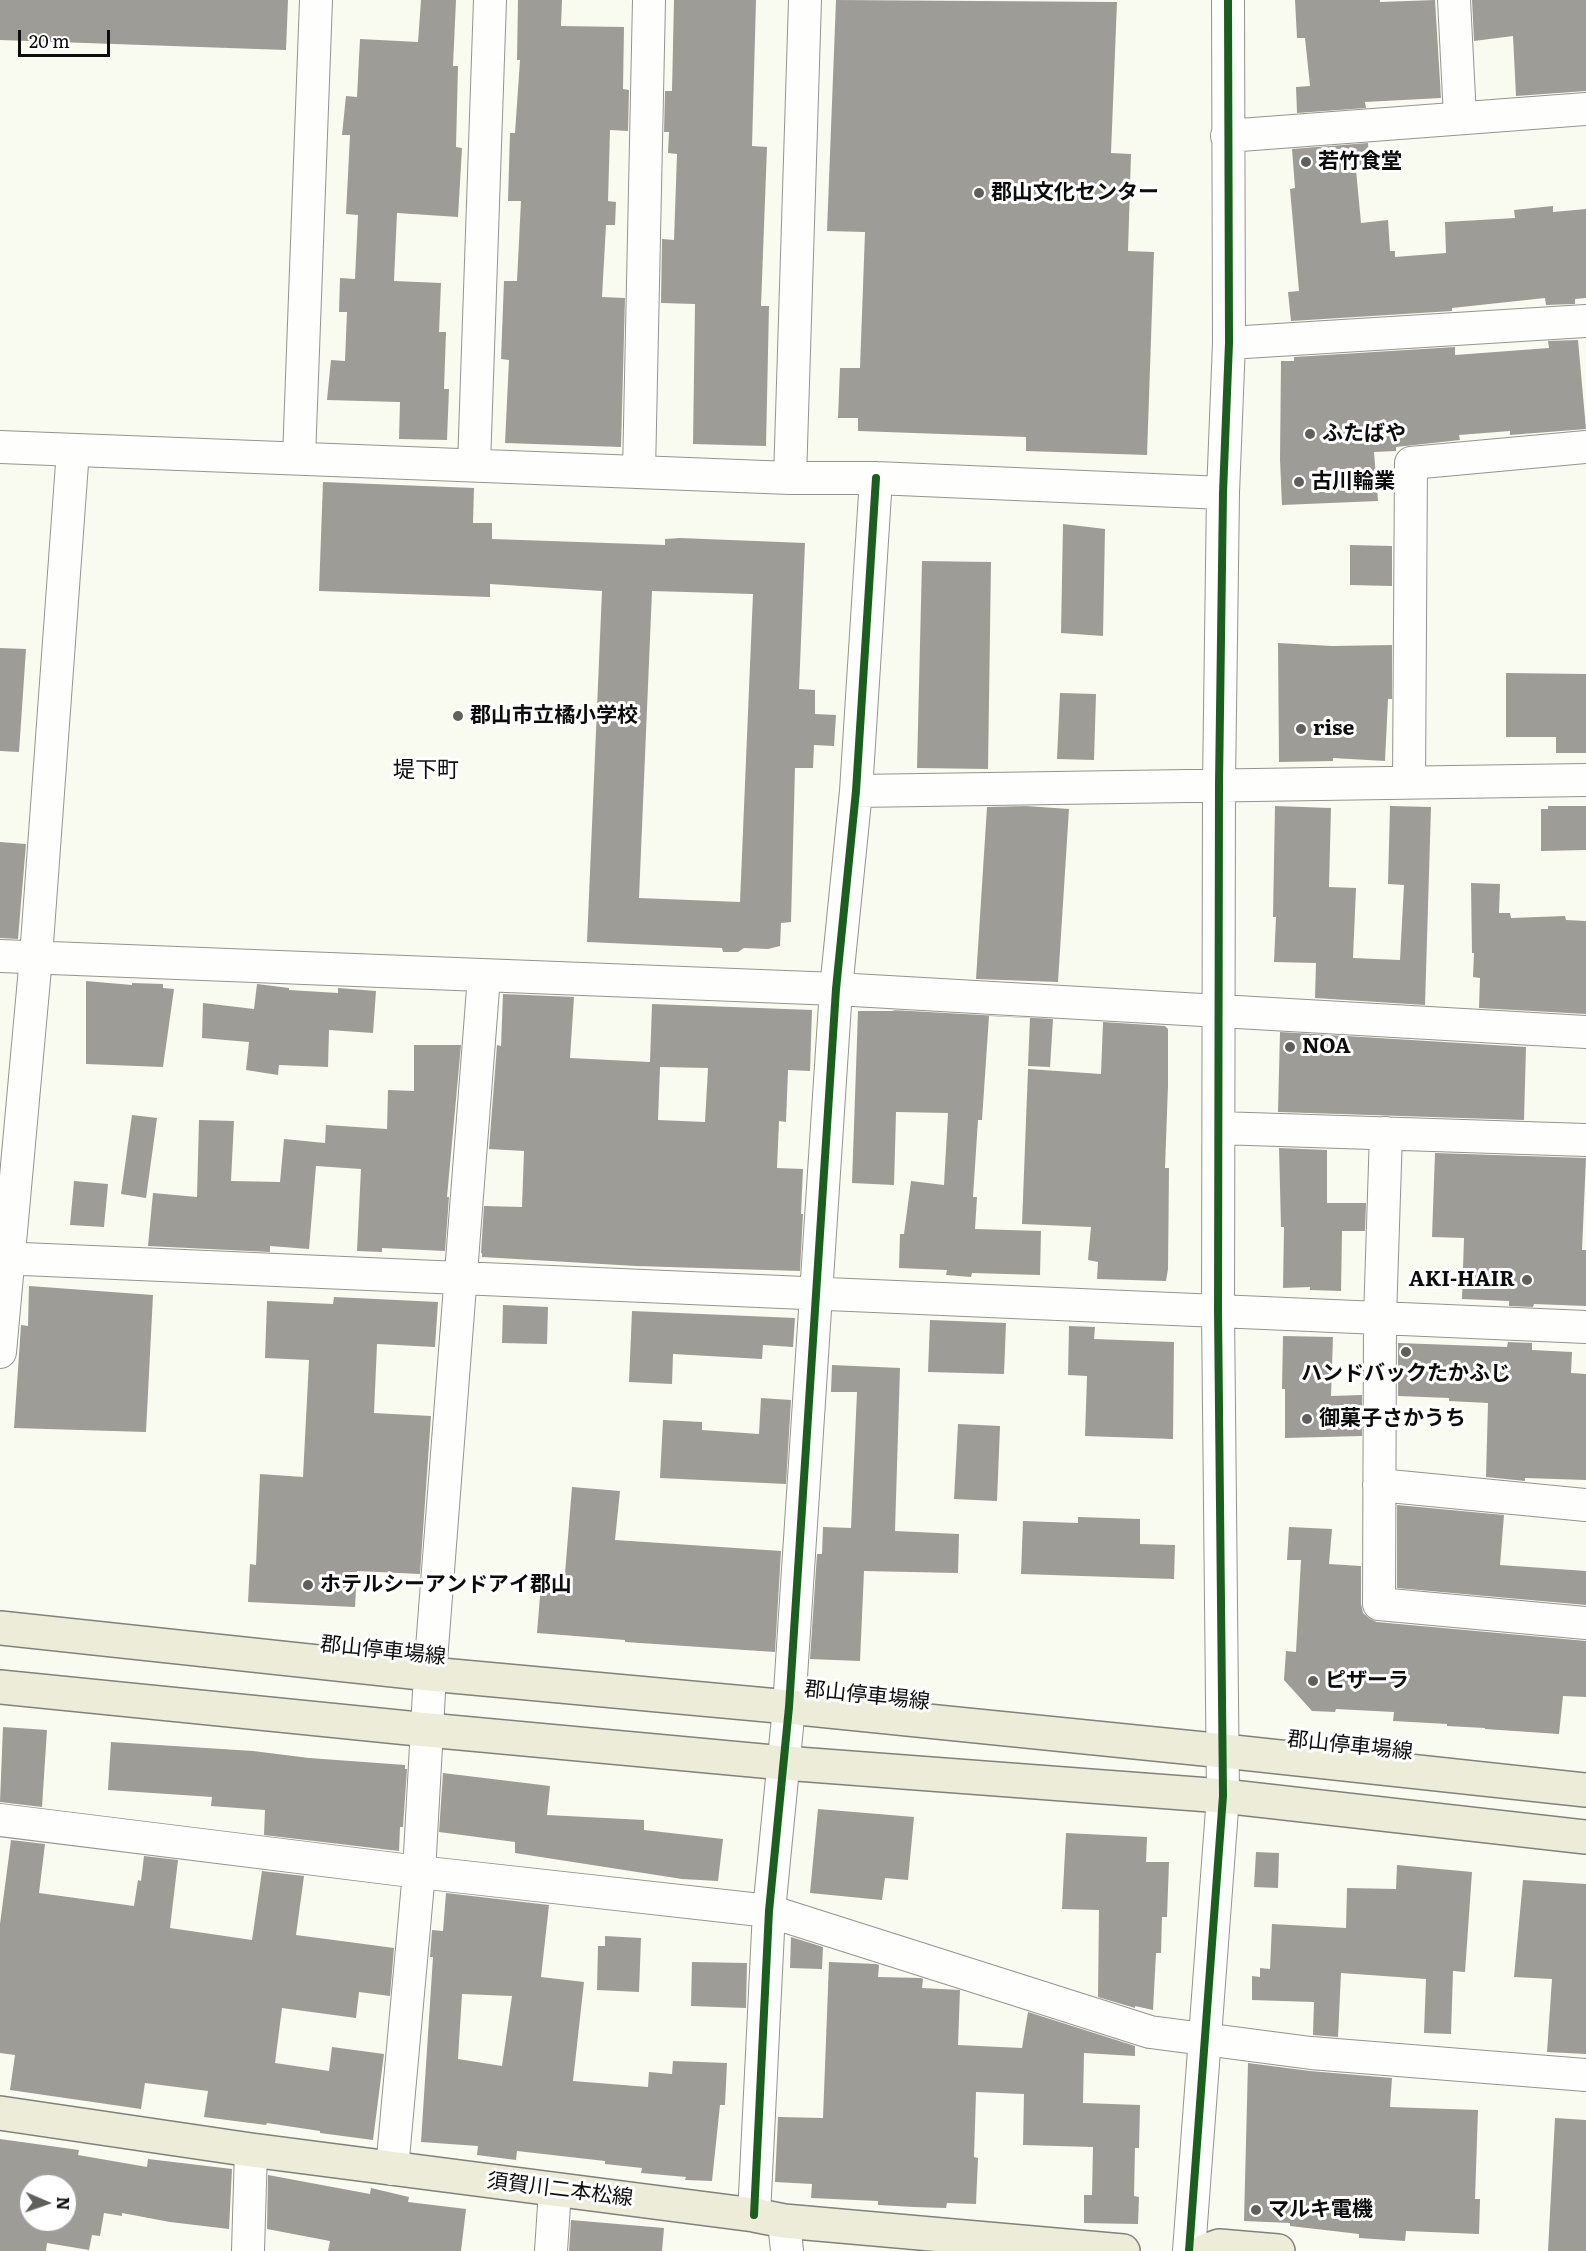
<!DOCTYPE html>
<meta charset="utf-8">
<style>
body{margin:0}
#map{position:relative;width:1586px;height:2251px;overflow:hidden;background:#fafbf0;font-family:Literata,serif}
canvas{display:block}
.north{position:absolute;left:18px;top:2173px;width:60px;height:60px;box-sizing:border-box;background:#fff;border:2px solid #9e9e9e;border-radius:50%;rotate:92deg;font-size:16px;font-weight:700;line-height:24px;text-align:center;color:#0c0c0c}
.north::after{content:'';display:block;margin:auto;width:21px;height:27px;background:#5f605c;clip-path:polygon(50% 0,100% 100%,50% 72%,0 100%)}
.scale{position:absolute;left:18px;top:30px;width:92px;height:27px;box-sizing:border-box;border:3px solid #0c0c0c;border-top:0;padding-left:8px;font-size:18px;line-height:21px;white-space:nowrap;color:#0c0c0c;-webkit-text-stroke:4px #fff;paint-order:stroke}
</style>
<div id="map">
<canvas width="1586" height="2251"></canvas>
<div class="north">N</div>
<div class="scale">20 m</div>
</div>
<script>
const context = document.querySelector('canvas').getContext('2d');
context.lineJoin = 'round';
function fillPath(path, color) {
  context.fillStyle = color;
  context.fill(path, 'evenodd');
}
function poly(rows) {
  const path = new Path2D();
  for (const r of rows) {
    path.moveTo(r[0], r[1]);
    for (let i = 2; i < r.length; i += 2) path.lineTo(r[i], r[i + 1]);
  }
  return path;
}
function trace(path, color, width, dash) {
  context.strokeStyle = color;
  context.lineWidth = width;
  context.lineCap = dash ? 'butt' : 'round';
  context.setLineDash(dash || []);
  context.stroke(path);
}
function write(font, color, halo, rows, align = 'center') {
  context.font = font + ' Literata,"Noto Sans JP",serif';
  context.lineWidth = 6;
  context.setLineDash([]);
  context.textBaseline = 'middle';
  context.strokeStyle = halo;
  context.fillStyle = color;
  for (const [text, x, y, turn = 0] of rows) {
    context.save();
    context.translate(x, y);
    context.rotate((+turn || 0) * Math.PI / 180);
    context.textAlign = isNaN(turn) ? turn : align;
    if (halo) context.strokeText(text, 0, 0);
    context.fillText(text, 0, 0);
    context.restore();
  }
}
fillPath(poly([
 [0,0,288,0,286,50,0,40],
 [421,0,456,0,453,66,458,66,456,147,462,148,458,217,397,213,394,281,441,283,439,332,446,332,444,389,449,389,447,440,399,439,400,402,327,400,331,360,345,361,347,312,339,312,340,278,355,279,358,215,346,214,350,135,342,135,346,96,357,97,360,39,418,42],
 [518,0,562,0,561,26,624,27,623,89,629,90,628,131,610,130,608,201,616,202,615,225,606,225,602,297,625,298,621,447,505,443,509,360,501,359,504,281,517,281,521,201,508,201,510,133,515,133,520,60,517,60],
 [674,0,756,0,752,146,767,147,761,306,769,306,766,446,693,444,695,304,661,303,662,239,674,240,677,154,668,153,669,132,664,132,665,91,672,91],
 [836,0,1117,2,1111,153,1131,154,1128,251,1154,252,1147,455,1026,451,1026,437,858,431,858,418,838,418,840,368,860,368,865,232,827,231],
 [1295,0,1380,0,1380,2,1435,0,1441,98,1365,102,1366,108,1297,113,1296,87,1310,86,1305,38,1297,38],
 [1472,0,1586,0,1586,91,1516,96,1513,36,1474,41],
 [1368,143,1370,169,1356,170,1361,223,1388,220,1390,251,1395,251,1395,257,1446,253,1445,222,1515,218,1514,210,1553,206,1553,212,1586,209,1586,298,1575,299,1575,304,1546,305,1545,298,1452,308,1452,311,1291,321,1288,292,1299,291,1290,189,1295,188,1292,149],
 [1578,340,1586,429,1510,435,1510,431,1459,435,1460,440,1396,447,1396,451,1374,452,1378,501,1282,505,1280,460,1281,361,1294,361,1294,357,1455,347,1455,355,1549,348,1548,341],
 [323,482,474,488,473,523,492,523,492,539,665,545,665,539,680,538,805,543,799,689,815,690,815,714,836,715,834,746,814,745,813,768,795,768,791,922,781,923,780,946,768,949,744,948,738,952,723,952,722,948,587,942,602,591,490,584,490,597,319,591],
 [652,591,753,594,740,902,639,898],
 [1063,524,1105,529,1103,636,1061,633],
 [1350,545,1392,546,1392,586,1350,585],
 [922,561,991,562,988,769,917,768],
 [1278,643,1332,646,1392,645,1392,699,1388,699,1385,761,1333,758,1333,761,1279,762],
 [0,648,26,649,19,752,0,751],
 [1506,673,1586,674,1586,753,1556,753,1556,737,1506,737],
 [1060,693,1096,694,1094,760,1057,759],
 [1026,806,1069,809,1058,982,976,979,987,807],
 [1275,806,1331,808,1329,887,1356,888,1353,958,1400,960,1404,885,1388,884,1390,806,1431,807,1425,1005,1315,998,1316,963,1274,962,1276,917,1273,917],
 [1548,806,1586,806,1586,850,1541,851,1541,809,1548,809],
 [0,842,26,844,18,939,0,938],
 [1471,883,1500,884,1499,913,1510,913,1511,918,1565,916,1566,920,1586,921,1586,1014,1479,1008,1480,978,1473,977,1474,953,1472,953],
 [86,981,132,985,132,983,163,984,163,988,174,989,163,1067,86,1064],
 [257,984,289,988,289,990,338,993,338,988,376,991,373,1033,329,1030,328,1067,279,1065,278,1075,246,1070,249,1042,202,1038,203,1003,254,1009],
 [503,994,574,997,570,1058,650,1062,652,1004,812,1010,810,1071,788,1070,786,1122,779,1121,777,1168,803,1169,801,1214,803,1214,800,1271,636,1266,482,1257,482,1253,481,1253,484,1206,522,1207,524,1151,489,1149,497,1045,501,1046],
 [660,1067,708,1068,705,1122,658,1120],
 [892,1010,1053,1019,1050,1067,1028,1066,1030,1018,989,1016,982,1120,978,1120,973,1197,977,1197,975,1229,1041,1231,1040,1275,972,1273,971,1277,946,1275,947,1270,899,1268,900,1234,904,1234,911,1181,944,1185,948,1113,896,1112,894,1185,852,1183,858,1011,895,1011],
 [1103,1022,1165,1026,1168,1029,1168,1086,1165,1168,1169,1168,1168,1269,1166,1281,1097,1279,1098,1262,1088,1260,1091,1227,1022,1224,1028,1069,1101,1074],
 [1280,1032,1526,1047,1524,1120,1278,1112],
 [414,1045,461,1045,447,1197,449,1197,445,1251,382,1248,382,1252,357,1251,361,1169,316,1166,309,1249,270,1246,270,1252,148,1246,153,1193,197,1197,199,1120,234,1121,231,1181,280,1182,284,1139,325,1143,326,1125,387,1129,388,1090,414,1091],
 [132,1115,157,1118,146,1198,121,1194],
 [1279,1148,1327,1150,1327,1203,1366,1203,1365,1231,1342,1231,1341,1291,1310,1290,1310,1287,1283,1288,1284,1227,1281,1227],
 [1435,1153,1586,1158,1582,1250,1586,1250,1586,1306,1534,1304,1533,1307,1509,1306,1509,1301,1462,1299,1464,1238,1432,1237],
 [74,1181,108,1184,104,1227,70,1225],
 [29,1286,153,1295,146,1432,14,1428,21,1325,28,1326],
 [334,1297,438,1302,435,1347,377,1344,374,1413,431,1416,420,1574,357,1571,355,1607,248,1602,250,1564,256,1565,260,1474,303,1477,309,1360,265,1358,267,1301,333,1304],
 [503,1305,548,1307,547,1344,502,1343],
 [632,1311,795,1318,793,1347,763,1345,762,1359,673,1354,672,1384,629,1382],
 [930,1320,1006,1323,1004,1374,928,1372],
 [1069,1326,1095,1327,1094,1339,1174,1342,1173,1439,1085,1436,1087,1376,1068,1375],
 [1283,1336,1333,1337,1331,1396,1362,1395,1362,1436,1285,1438,1285,1389,1282,1389],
 [1508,1342,1532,1343,1532,1350,1572,1352,1571,1373,1586,1374,1586,1480,1525,1478,1525,1481,1486,1477,1488,1403,1449,1401,1449,1398,1398,1396,1398,1343,1507,1347],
 [832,1365,900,1368,895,1531,959,1534,958,1573,864,1571,860,1661,810,1659,817,1554,822,1554,823,1527,851,1528,857,1392,831,1392],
 [761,1398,791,1400,786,1484,660,1478,663,1420,702,1422,702,1430,759,1434],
 [958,1424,1000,1426,997,1501,954,1499],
 [572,1487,620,1491,615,1540,781,1551,775,1652,625,1642,625,1640,537,1633,541,1584,564,1586],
 [1397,1505,1504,1515,1500,1565,1586,1571,1586,1605,1397,1588],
 [1078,1517,1140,1519,1140,1544,1175,1545,1174,1579,1021,1574,1023,1521,1078,1523],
 [1289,1527,1332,1529,1329,1564,1361,1566,1361,1604,1363,1613,1370,1619,1377,1622,1586,1641,1586,1697,1563,1696,1559,1734,1485,1729,1485,1728,1447,1726,1447,1724,1393,1721,1394,1712,1336,1709,1335,1712,1312,1711,1284,1680,1286,1651,1296,1652,1301,1560,1287,1560],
 [3,1727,47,1730,42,1807,0,1802],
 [111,1742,253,1751,309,1758,405,1765,405,1769,407,1769,403,1827,400,1827,399,1851,264,1835,265,1810,211,1806,212,1797,108,1790],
 [443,1773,550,1786,547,1815,644,1820,644,1830,723,1839,718,1881,682,1879,515,1853,515,1842,439,1832],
 [818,1809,914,1817,908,1880,885,1878,882,1900,810,1893],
 [1066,1833,1147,1837,1146,1862,1169,1862,1167,1917,1162,1917,1161,1953,1156,1953,1153,2010,1135,2006,1135,2008,1098,1997,1099,1910,1062,1909],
 [11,1840,45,1844,39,1893,134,1906,138,1880,141,1881,144,1856,178,1860,170,1928,252,1940,262,1871,304,1876,296,1935,394,1948,390,1996,359,1992,356,2018,282,2008,275,2063,329,2071,332,2047,384,2054,373,2140,320,2133,320,2131,267,2123,266,2125,204,2117,208,2091,145,2083,141,2109,10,2090,15,2055,0,2053,0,1924],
 [1256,1852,1279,1853,1278,1888,1254,1887],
 [1397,1865,1472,1872,1465,1972,1453,1971,1451,2034,1424,2033,1426,1979,1341,1973,1338,2037,1313,2035,1314,2002,1252,2000,1252,1976,1260,1977,1260,1968,1270,1969,1272,1924,1346,1928,1347,1888,1396,1889],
 [1523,1880,1586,1884,1586,2054,1547,2052,1552,1979,1514,1977],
 [446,1893,549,1905,541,1977,584,1982,573,2081,648,2087,649,2072,672,2074,673,2061,727,2063,725,2105,720,2105,712,2181,685,2180,686,2177,641,2173,642,2168,605,2164,605,2161,517,2151,516,2160,477,2155,478,2146,421,2142,433,1957,430,1957,432,1930,443,1931],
 [462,1994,512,1996,502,2066,458,2059],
 [605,1936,641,1938,639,1992,597,1990,598,1946,605,1946],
 [791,1937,823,1947,822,1969,790,1968],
 [692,1962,747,1963,746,2008,691,2006],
 [829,1962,876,1964,879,1965,878,1977,921,1978,923,1979,922,1988,960,1990,958,2045,1022,2048,1028,2012,1135,2046,1135,2056,1084,2053,1083,2103,1140,2105,1139,2148,1135,2148,1134,2196,1139,2197,1138,2224,1084,2223,1084,2195,1092,2195,1093,2147,1023,2145,1024,2094,976,2092,974,2157,978,2158,976,2204,947,2203,946,2208,914,2207,878,2205,878,2201,811,2198,812,2184,775,2182,778,2117,823,2118],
 [1248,2063,1310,2071,1392,2078,1390,2107,1478,2110,1475,2199,1480,2199,1479,2234,1406,2231,1405,2241,1359,2238,1359,2234,1290,2226,1290,2223,1244,2221],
 [1555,2118,1586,2120,1586,2251,1548,2251],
 [0,2139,79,2150,78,2155,147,2167,148,2159,232,2169,229,2229,170,2222,122,2213,122,2216,104,2213,100,2236,92,2235,89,2250,47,2243,46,2251,0,2251],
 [30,2185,66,2185,66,2221,30,2221],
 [268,2175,370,2194,371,2188,409,2197,408,2202,466,2209,461,2251,328,2251,330,2241,267,2229],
 [571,2220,664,2228,662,2251,569,2251]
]), '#9d9c96');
const minor = poly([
 [1454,0,1460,117],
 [1227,136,1586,109],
 [1229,343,1586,321],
 [0,447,790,478,876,478,1223,493],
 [299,458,316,0],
 [474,465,490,0],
 [639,472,649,0],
 [790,478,805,0],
 [1409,782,1411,463,1586,447],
 [856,791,1586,780],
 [0,956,836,989,1586,1032],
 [1219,1128,1586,1140],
 [1386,1133,1380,1318,1379,1604,1586,1623],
 [0,1258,1586,1327],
 [0,1352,36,957,73,450],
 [1379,1485,1586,1505],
 [0,1820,419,1872,769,1911,1150,2032,1311,2053,1586,2075],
 [392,2169,419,1872,430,1674,484,976],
 [754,2215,769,1911,789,1707,836,989,856,791,876,478],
 [784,2221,787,2251],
 [248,2251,251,2150],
 [551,2251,555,2190],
 [1189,2251,1223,1796,1218,1311,1219,784,1223,493,1229,343,1228,0]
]);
const major = poly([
 [0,1628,430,1674,789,1707,1224,1751,1586,1790],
 [0,1687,428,1730,784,1763,1223,1796,1586,1837],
 [0,2113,251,2150,754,2215,784,2221,1123,2251],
 [1205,2251,1219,2246,1278,2251]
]);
trace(minor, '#93948f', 34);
trace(major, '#80817c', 36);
trace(minor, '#fefefd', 32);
trace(major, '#ececd8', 33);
trace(poly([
 [754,2215,769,1911,789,1707,836,989,856,791,876,478],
 [1189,2251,1223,1796,1218,1311,1219,784,1223,493,1229,343,1228,0]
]), '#1b5e20', 8);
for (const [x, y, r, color] of [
 [1306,162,6,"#5f605c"],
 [979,193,6,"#5f605c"],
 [1310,434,6,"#5f605c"],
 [1299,482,6,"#5f605c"],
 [458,716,6,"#5f605c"],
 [1301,729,6,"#5f605c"],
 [1290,1047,6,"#5f605c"],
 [1527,1280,6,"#5f605c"],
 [1406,1352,6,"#5f605c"],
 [1307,1419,6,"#5f605c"],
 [308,1585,6,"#5f605c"],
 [1313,1681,6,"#5f605c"],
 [1256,2210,6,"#5f605c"]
]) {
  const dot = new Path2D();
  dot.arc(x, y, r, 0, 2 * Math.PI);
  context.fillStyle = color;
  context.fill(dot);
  trace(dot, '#fff', 2);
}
write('bold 21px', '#0c0c0c', '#fff', [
 ["若竹食堂",1318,162],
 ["郡山文化センター",991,193],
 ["ふたばや",1322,434],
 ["古川輪業",1311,482],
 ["郡山市立橘小学校",470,716],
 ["rise",1313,729],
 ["NOA",1302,1047],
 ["AKI-HAIR",1515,1280,"right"],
 ["ハンドバックたかふじ",1406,1374,"center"],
 ["御菓子さかうち",1319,1419],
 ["ホテルシーアンドアイ郡山",320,1585],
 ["ピザーラ",1325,1681],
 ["マルキ電機",1268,2210]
], 'left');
write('21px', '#0c0c0c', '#fff', [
 ["郡山停車場線",383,1651,6],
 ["郡山停車場線",867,1696,6],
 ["郡山停車場線",1350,1746,6],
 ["須賀川二本松線",560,2190,7]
]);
write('22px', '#0c0c0c', '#fff', [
 ["堤下町",426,771]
]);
</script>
